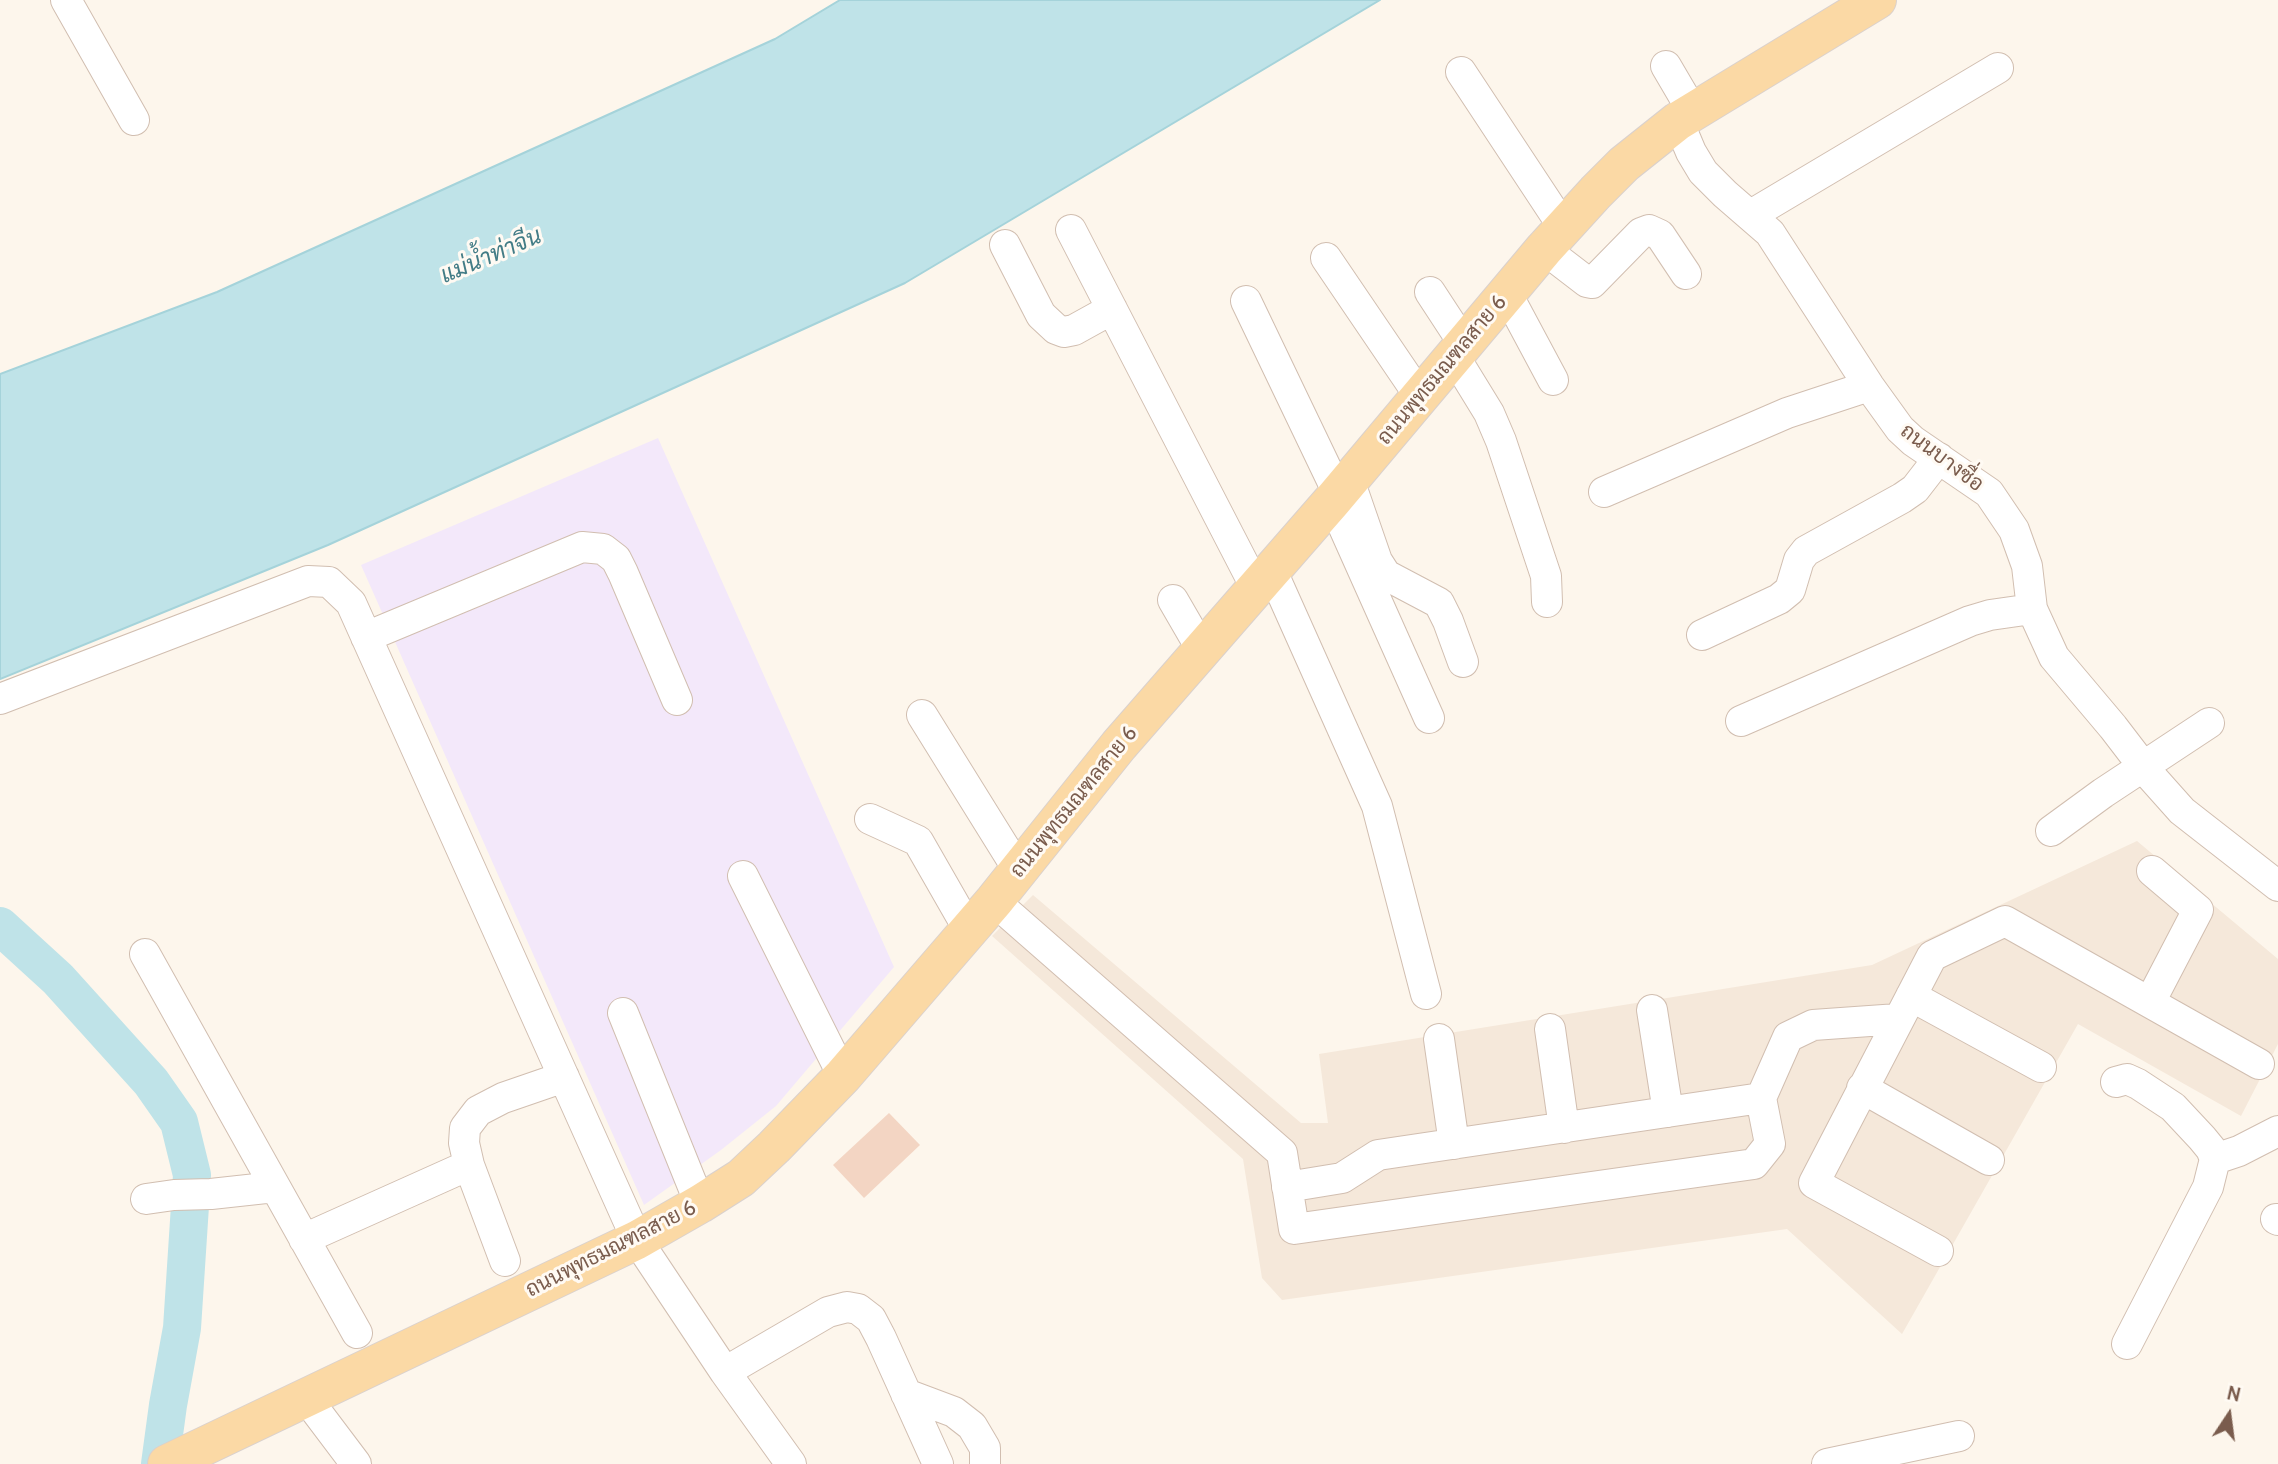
<!DOCTYPE html>
<meta charset="utf-8">
<style>
body{margin:0}
#map{position:relative;width:2278px;height:1464px;overflow:hidden;background:#fdf6ec;font-family:Cabin,sans-serif}
canvas{display:block}
.north{position:absolute;left:2194px;top:1380px;width:70px;height:70px;-webkit-text-stroke:5px #fffaf3;paint-order:stroke;rotate:13deg;font-size:19px;font-weight:700;line-height:28px;text-align:center;color:#7a5c4d}
.north::after{content:'';display:block;margin:auto;width:24px;height:32px;background:#7a5c4d;clip-path:polygon(50% 0,100% 100%,50% 72%,0 100%)}
</style>
<div id="map">
<canvas width="2278" height="1464"></canvas>
<div class="north">N</div>
</div>
<script>
const context = document.querySelector('canvas').getContext('2d');
context.lineJoin = 'round';
function fillPath(path, color) {
  context.fillStyle = color;
  context.fill(path, 'evenodd');
}
function poly(rows) {
  const path = new Path2D();
  for (const r of rows) {
    path.moveTo(r[0], r[1]);
    for (let i = 2; i < r.length; i += 2) path.lineTo(r[i], r[i + 1]);
  }
  return path;
}
function trace(path, color, width, dash) {
  context.strokeStyle = color;
  context.lineWidth = width;
  context.lineCap = dash ? 'butt' : 'round';
  context.setLineDash(dash || []);
  context.stroke(path);
}
function write(font, color, halo, rows, align = 'center') {
  context.font = font + ' Cabin,Sarabun,sans-serif';
  context.lineWidth = 6;
  context.setLineDash([]);
  context.textBaseline = 'middle';
  context.strokeStyle = halo;
  context.fillStyle = color;
  for (const [text, x, y, turn = 0] of rows) {
    context.save();
    context.translate(x, y);
    context.rotate((+turn || 0) * Math.PI / 180);
    context.textAlign = isNaN(turn) ? turn : align;
    if (halo) context.strokeText(text, 0, 0);
    context.fillText(text, 0, 0);
    context.restore();
  }
}
fillPath(poly([
 [2137,841,2278,959,2278,1044,2241,1116,2078,1024,1902,1334,1787,1229,1282,1300,1262,1278,1243,1159,992,936,1033,895,1301,1123,1328,1123,1319,1054,1872,965]
]), '#f5e8da');
fillPath(poly([
 [658,438,894,967,776,1106,721,1150,644,1205,361,565]
]), '#f3e8fa');
const water = poly([
 [840,0,1380,0,905,283,328,545,0,679,0,374,217,292,775,39,840,0]
]);
fillPath(water, '#bfe3e8');
trace(water, '#a5d3da', 2);
trace(poly([
 [0,926,58,979,151,1082,179,1122,192,1175,182,1328,168,1405,160,1464]
]), '#bfe3e8', 38);
fillPath(poly([
 [889,1113,920,1145,864,1198,833,1165]
]), '#f3d5c3');
const minor = poly([
 [66,0,134,120],
 [1666,66,1693,112],
 [1461,72,1564,228],
 [1678,121,1691,152,1703,172,1725,194,1770,233,1869,386,1900,429,1913,441,1989,493,2014,530,2027,566,2032,609,2054,657,2113,727,2149,774,2182,811,2278,886],
 [1751,215,1998,68],
 [1071,230,1255,586],
 [1005,245,1041,315,1056,329,1064,332,1074,330,1112,309],
 [1544,249,1587,282,1592,283,1641,233,1649,230,1660,235,1686,274],
 [1326,258,1419,395],
 [1430,292,1464,344],
 [1507,294,1553,380],
 [1246,301,1338,493],
 [1454,356,1489,413,1501,441,1546,576,1547,602],
 [1349,480,1377,561,1386,575,1439,603,1448,621,1463,662],
 [1604,492,1787,413,1869,386],
 [1332,501,1429,718],
 [1271,569,1377,806,1426,994],
 [1173,600,1202,650],
 [1702,635,1779,599,1790,590,1799,560,1806,551,1902,498,1915,489,1939,458],
 [366,637,582,547,603,549,616,559,623,573,677,700],
 [0,699,308,581,329,582,351,603,637,1240,725,1372,791,1464],
 [922,715,1019,871],
 [1741,721,1970,621,1990,615,2032,609],
 [870,819,918,841,969,930],
 [2051,831,2103,793,2209,723],
 [743,876,843,1076],
 [994,901,1282,1153,1294,1229,1754,1164,1770,1144,1761,1098,1788,1037,1813,1025,1898,1019],
 [145,954,357,1333],
 [1911,996,2041,1067],
 [2150,1002,2198,910,2152,871],
 [1652,1010,1668,1112],
 [623,1013,700,1204],
 [1550,1029,1564,1128],
 [1439,1039,1454,1144],
 [2116,1082,2127,1079,2138,1084,2173,1107,2202,1138,2211,1149,2215,1159,2208,1187,2127,1344],
 [1862,1088,1989,1160],
 [2215,1159,2239,1151,2278,1131],
 [1287,1187,1342,1178,1378,1155,1761,1098],
 [146,1199,174,1195,211,1194,275,1187],
 [2276,1219,2278,1220],
 [304,1239,469,1165],
 [1938,1251,1814,1183,1932,956,2005,921,2259,1064],
 [505,1261,469,1165,464,1143,465,1128,478,1111,503,1098,564,1077],
 [725,1372,828,1312,847,1307,858,1309,871,1319,881,1338,938,1464],
 [906,1394,954,1412,972,1426,985,1448,985,1464],
 [307,1399,356,1464],
 [1827,1464,1959,1436]
]);
const major = poly([
 [167,1464,637,1240,700,1204,741,1178,774,1147,843,1076,994,901,1119,745,1332,501,1544,249,1596,192,1624,164,1678,121,1877,0]
]);
trace(minor, '#d1beb0', 32);
trace(major, '#dad1cd', 40);
trace(minor, '#fff', 30);
trace(major, '#fbd9a5', 38);
write('21px', '#7a5c4d', '#fffaf3', [
 ["ถนนพุทธมณฑลสาย 6",1442,370,-50],
 ["ถนนบางซื่อ",1942,458,37],
 ["ถนนพุทธมณฑลสาย 6",1074,802,-51],
 ["ถนนพุทธมณฑลสาย 6",611,1249,-27]
]);
write('italic 23px', '#437c86', '#fffaf3', [
 ["แม่น้ำท่าจีน",491,256,-23]
]);
</script>
